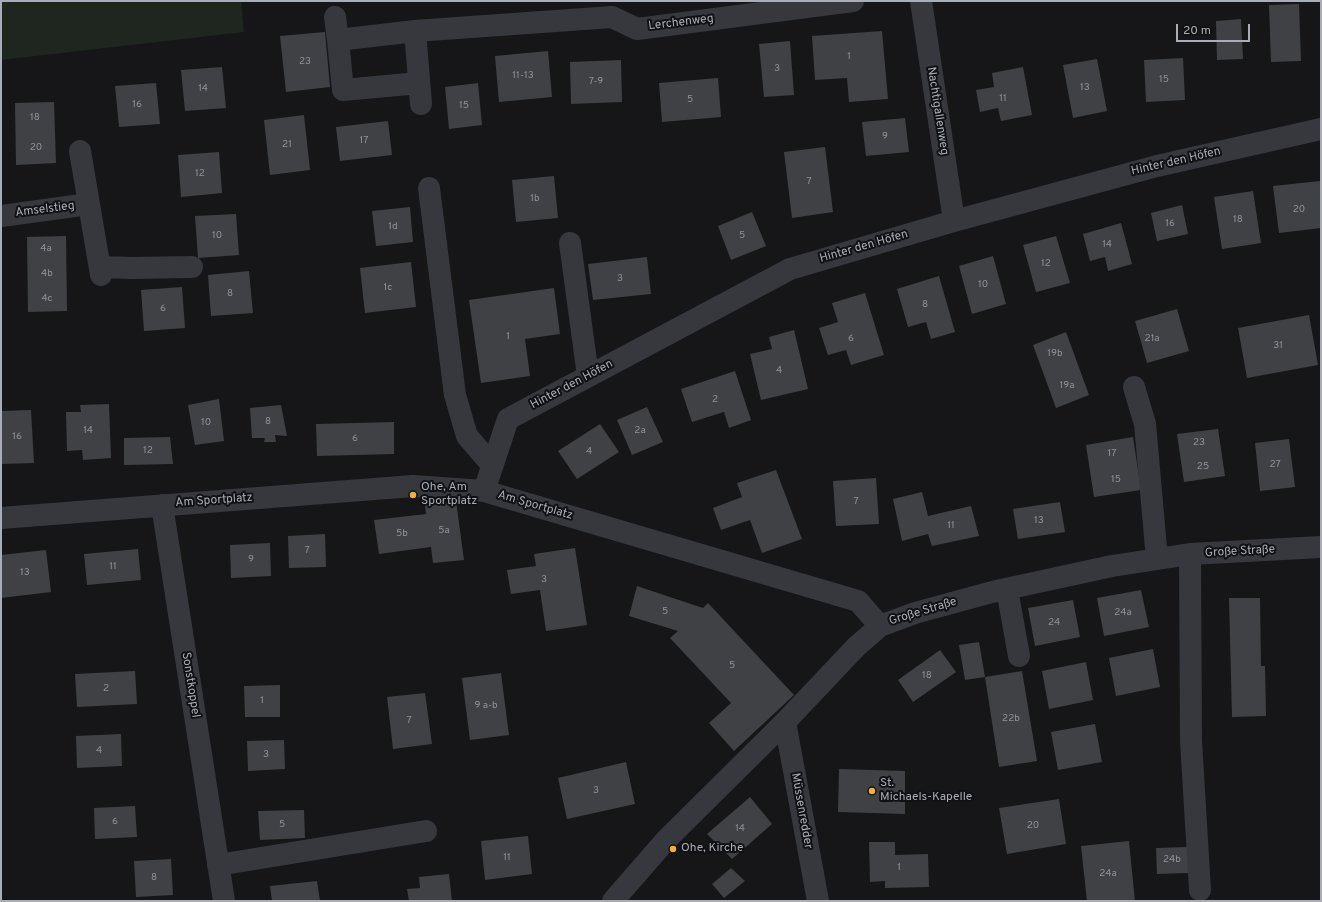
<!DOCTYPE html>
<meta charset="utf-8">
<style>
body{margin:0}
#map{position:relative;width:1322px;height:902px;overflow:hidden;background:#161618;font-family:Overpass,sans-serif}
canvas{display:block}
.frame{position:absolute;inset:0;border:2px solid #a8adb8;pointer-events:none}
.scale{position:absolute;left:1176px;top:24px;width:74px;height:18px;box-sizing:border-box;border:2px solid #a8adb8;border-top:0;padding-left:5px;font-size:12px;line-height:14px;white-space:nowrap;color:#a8adb8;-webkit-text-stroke:3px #111113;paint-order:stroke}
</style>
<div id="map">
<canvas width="1322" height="902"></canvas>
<div class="frame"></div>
<div class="scale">20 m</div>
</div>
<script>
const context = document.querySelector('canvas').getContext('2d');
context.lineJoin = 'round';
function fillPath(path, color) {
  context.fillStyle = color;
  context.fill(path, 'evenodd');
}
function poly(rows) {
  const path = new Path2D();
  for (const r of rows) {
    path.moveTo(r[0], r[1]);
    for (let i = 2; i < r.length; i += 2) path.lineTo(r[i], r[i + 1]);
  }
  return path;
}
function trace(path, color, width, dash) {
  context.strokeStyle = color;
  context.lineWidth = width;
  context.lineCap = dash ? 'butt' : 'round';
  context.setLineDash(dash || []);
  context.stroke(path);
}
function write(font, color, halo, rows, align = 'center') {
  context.font = font + ' Overpass,sans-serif';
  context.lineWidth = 4;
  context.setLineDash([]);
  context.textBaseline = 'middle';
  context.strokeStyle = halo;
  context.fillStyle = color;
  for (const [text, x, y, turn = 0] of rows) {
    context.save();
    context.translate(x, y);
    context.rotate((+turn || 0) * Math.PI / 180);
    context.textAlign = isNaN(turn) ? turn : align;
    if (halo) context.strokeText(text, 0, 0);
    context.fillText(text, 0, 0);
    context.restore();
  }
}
fillPath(poly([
 [1,1,241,1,244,32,1,60]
]), '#1e261f');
fillPath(poly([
 [1299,4,1301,61,1271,62,1269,5],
 [1241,19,1243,59,1217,60,1216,21],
 [882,31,888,99,849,102,847,78,815,80,812,36],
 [325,32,330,87,286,92,280,36],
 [790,41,794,95,764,97,759,44],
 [548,51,552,97,499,102,495,56],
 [1183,58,1185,100,1146,102,1144,60],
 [1097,59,1107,111,1073,118,1063,65],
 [621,60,622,102,571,104,570,62],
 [222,67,226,108,185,111,181,70],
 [1023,67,1032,115,1001,121,998,108,980,112,976,90,994,87,992,73],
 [718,78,721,117,662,122,659,83],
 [156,83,160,124,119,127,115,86],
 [478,83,482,125,449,129,445,87],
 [54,102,56,163,16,165,15,103],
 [304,115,310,170,270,175,264,120],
 [905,118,909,152,866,156,862,122],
 [388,121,392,155,340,161,336,127],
 [825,147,833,212,792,218,784,152],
 [219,152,222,193,181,197,178,155],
 [554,176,558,218,516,222,512,180],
 [1320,181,1321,228,1279,233,1273,186],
 [1253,191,1261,243,1222,249,1214,197],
 [1182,205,1188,234,1157,241,1151,213],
 [410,207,413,242,376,246,372,211],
 [752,212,766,246,731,260,718,226],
 [236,214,239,255,198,258,195,216],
 [1121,223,1132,264,1108,271,1105,257,1090,261,1083,234],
 [66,236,67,311,28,312,27,237],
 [1056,236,1070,283,1036,292,1023,245],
 [993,256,1006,304,972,314,959,266],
 [647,257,651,294,593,300,588,264],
 [411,262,416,307,365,313,360,268],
 [249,271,253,313,211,316,208,275],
 [939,276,955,332,931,339,926,322,908,327,897,289],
 [182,287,185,328,144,331,141,290],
 [554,288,560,334,525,339,530,376,481,383,469,300],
 [865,293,884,355,851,365,846,350,828,355,819,328,838,322,832,303],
 [1177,309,1189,351,1147,363,1135,321],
 [1309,315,1318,365,1247,378,1238,328],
 [794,330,808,389,761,400,750,354,772,349,769,337],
 [1066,332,1089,395,1056,408,1033,345],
 [735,371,751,420,729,428,724,412,692,422,681,389],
 [219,399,224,441,195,445,188,405],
 [109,404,111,458,83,460,82,450,67,451,66,412,81,412,80,405],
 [281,405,287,436,275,435,276,442,264,442,265,438,252,438,250,408],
 [647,407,663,442,632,455,617,420],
 [31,410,34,463,1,464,1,411],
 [394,422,394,454,317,456,316,424],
 [600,424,619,452,577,479,558,451],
 [1218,429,1225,476,1184,482,1177,434],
 [170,437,173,464,124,465,124,438],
 [1133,437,1141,490,1094,497,1086,445],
 [1289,439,1295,487,1260,491,1255,443],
 [776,470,802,539,762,553,750,520,721,530,713,508,742,497,737,483],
 [876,478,879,524,836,526,833,481],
 [922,492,928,516,971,506,979,536,932,546,928,534,902,541,893,499],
 [456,501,464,560,433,563,431,547,379,554,374,520,426,514,425,505],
 [1060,502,1065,532,1018,539,1013,509],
 [325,534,326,567,289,568,288,536],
 [270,543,271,576,231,578,230,545],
 [575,548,587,625,546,631,540,590,511,594,507,570,536,566,534,554],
 [138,549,141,580,87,585,84,554],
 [46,550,51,592,1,598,1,555],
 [637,586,703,608,708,603,794,695,734,751,709,723,731,703,670,638,678,631,629,616],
 [1141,590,1149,627,1104,636,1097,598],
 [1229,598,1260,598,1261,666,1265,666,1266,716,1232,717],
 [1073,600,1080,637,1035,646,1028,608],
 [979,642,985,677,1022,671,1037,761,999,767,985,677,965,680,959,645],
 [1153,649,1160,687,1116,696,1109,658],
 [940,650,956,672,913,702,898,680],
 [1086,662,1093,700,1049,709,1042,671],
 [135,671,137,704,77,707,75,674],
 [501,673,509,735,470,740,462,678],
 [280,685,280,717,245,717,244,686],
 [425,693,432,744,393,749,387,697],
 [1095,724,1102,762,1058,770,1051,732],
 [121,734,122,766,77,768,76,736],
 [284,740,285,769,248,771,247,741],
 [626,762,635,804,567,819,558,778],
 [839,769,905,771,905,814,838,812],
 [750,797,772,824,732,859,707,834],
 [1059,799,1066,844,1007,854,999,808],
 [135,806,137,837,95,839,94,808],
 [304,810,305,838,260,840,258,811],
 [528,836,532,874,485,880,481,841],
 [1129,841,1135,901,1087,901,1081,846],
 [869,842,895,842,895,855,928,854,929,887,885,888,885,881,870,882],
 [1188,847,1188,873,1157,874,1156,848],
 [171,859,173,895,136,897,134,861],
 [731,868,745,881,724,898,712,884],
 [449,874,452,901,409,901,407,889,420,888,419,877],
 [317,881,320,901,272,901,270,886]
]), '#404145');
trace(poly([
 [921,1,954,221],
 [335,17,338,40,415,31],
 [338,40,343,90,419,83],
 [421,104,415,31,612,17,637,29,853,1],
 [80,151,101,275],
 [429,188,455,395,467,436,492,465],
 [1,216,89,204],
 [570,243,588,376],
 [100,267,132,268,192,267],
 [1134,387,1145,424,1157,559],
 [484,491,508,419,790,269,954,221,1157,166,1321,129],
 [162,505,224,901],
 [1,518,413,486,484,491,858,601,880,626],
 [1190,554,1191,741,1200,890],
 [1007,589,1019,656],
 [785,722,818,901],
 [218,865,426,831],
 [613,901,666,840,785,722,856,647,880,626,915,613,992,592,1112,566,1190,554,1321,547]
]), '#37383d', 22);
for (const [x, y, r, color] of [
 [413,495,4,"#f2b134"],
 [872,791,4,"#f2b134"],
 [673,849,4,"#f2b134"]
]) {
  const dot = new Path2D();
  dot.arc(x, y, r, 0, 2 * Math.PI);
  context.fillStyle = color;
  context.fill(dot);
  trace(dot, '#111113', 1.5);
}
write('10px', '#8e929b', null, [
 ["1",849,57],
 ["23",305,62],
 ["3",777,69],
 ["11-13",523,76],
 ["15",1164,80],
 ["7-9",596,82],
 ["13",1085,88],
 ["14",203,89],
 ["11",1003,99],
 ["5",690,100],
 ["16",137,105],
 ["15",464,106],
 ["18",35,118],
 ["9",885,137],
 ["17",364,141],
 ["21",287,145],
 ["20",36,148],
 ["12",200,174],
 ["7",809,182],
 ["1b",535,199],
 ["20",1299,210],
 ["18",1238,220],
 ["16",1170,224],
 ["1d",393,227],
 ["10",217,236],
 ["5",742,236],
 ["14",1107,245],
 ["4a",46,249],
 ["12",1046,264],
 ["4b",47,274],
 ["3",620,279],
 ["10",983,285],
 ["1c",388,288],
 ["8",230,294],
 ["4c",47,299],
 ["8",925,305],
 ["6",163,309],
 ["1",508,337],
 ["6",851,339],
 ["21a",1152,339],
 ["31",1278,346],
 ["19b",1055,354],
 ["4",779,371],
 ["19a",1067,386],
 ["2",715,400],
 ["8",268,422],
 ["10",206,423],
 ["14",88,431],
 ["2a",640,431],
 ["16",17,437],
 ["6",355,439],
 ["23",1199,443],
 ["12",148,451],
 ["4",589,452],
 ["17",1112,454],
 ["27",1275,465],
 ["25",1203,467],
 ["15",1116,480],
 ["7",856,502],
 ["13",1039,521],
 ["11",951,526],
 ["5a",444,531],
 ["5b",402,534],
 ["7",307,551],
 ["9",251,560],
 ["11",113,567],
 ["13",25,573],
 ["3",544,580],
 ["5",665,612],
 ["24a",1123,613],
 ["24",1054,623],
 ["5",732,666],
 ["18",927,676],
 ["2",106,689],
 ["1",262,701],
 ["9 a-b",486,706],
 ["22b",1011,719],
 ["7",409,721],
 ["4",99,751],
 ["3",266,755],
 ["3",596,791],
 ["6",115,822],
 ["5",282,825],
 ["20",1033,826],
 ["14",740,829],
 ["11",507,858],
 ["24b",1172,860],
 ["1",899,868],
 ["24a",1108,874],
 ["8",154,878]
]);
write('12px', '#a8adb8', '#111113', [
 ["Lerchenweg",681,23,-7],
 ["Nachtigallenweg",937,111,81],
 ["Hinter den Höfen",1176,162,-13],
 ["Amselstieg",45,210,-7],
 ["Hinter den Höfen",864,247,-16],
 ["Hinter den Höfen",572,385,-28],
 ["Am Sportplatz",214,501,-4],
 ["Am Sportplatz",535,506,16],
 ["Große Straße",1240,552,-3],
 ["Große Straße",923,612,-17],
 ["Sonstkoppel",190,685,81],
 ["Müssenredder",801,811,80]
]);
write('12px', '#a8adb8', '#111113', [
 ["Ohe, Am",421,488],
 ["Sportplatz",421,502],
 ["St.",880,784],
 ["Michaels-Kapelle",880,798],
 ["Ohe, Kirche",681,849]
], 'left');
</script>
